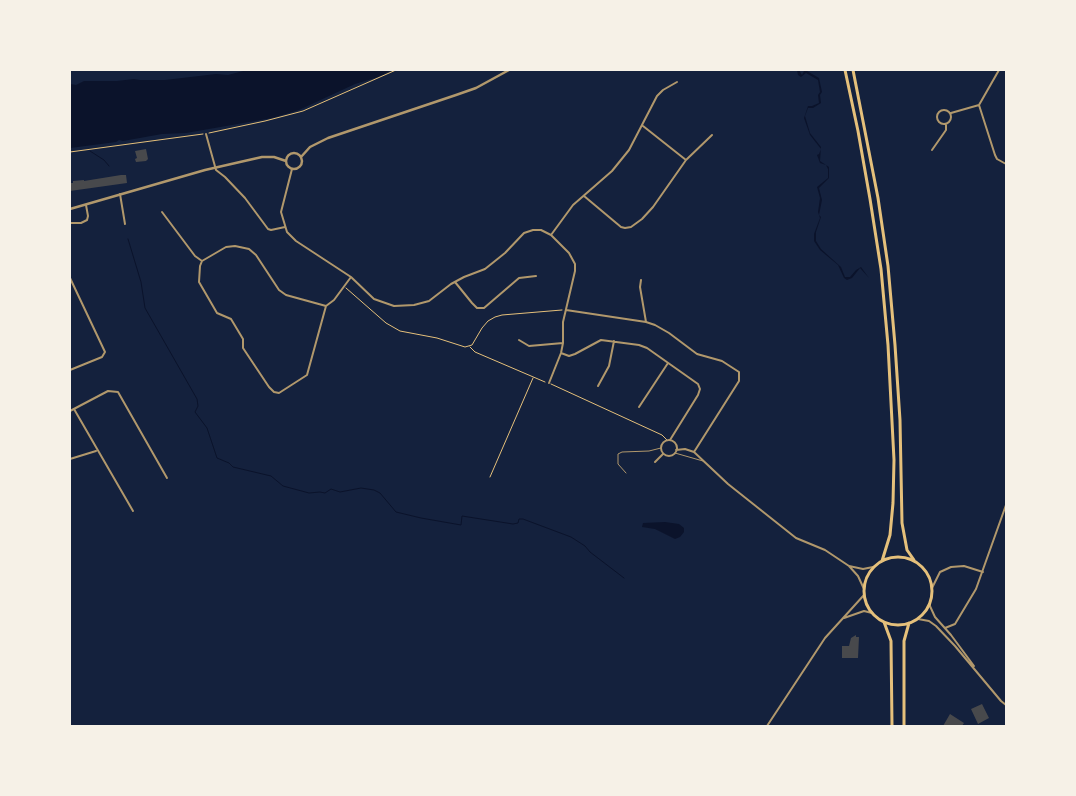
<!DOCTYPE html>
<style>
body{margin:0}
#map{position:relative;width:1076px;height:796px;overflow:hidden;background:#14213d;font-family:Montserrat,sans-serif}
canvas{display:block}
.frame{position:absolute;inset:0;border:71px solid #f6f1e7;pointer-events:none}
</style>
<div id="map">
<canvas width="1076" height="796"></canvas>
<div class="frame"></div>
</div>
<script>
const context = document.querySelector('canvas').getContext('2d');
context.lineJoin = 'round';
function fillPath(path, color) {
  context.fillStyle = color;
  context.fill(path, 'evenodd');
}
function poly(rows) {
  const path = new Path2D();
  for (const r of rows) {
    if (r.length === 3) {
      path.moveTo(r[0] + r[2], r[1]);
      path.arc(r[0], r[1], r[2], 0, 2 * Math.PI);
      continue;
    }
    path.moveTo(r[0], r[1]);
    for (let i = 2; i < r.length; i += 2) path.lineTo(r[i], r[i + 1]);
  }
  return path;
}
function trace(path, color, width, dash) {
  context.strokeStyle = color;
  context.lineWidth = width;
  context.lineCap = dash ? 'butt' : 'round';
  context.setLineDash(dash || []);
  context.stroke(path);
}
fillPath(poly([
 [247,70,392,70,378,77,355,84,299,110,272,118,186,133,162,134,123,141,119,140,116,142,70,148,70,84,76,85,84,81,117,81,134,79,140,80,165,80,216,74,228,75],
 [797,70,799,70,802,75,804,71,807,71,819,78,822,92,820,95,821,103,813,108,808,108,805,116,810,133,821,147,820,161,829,167,829,178,819,188,822,200,819,215,821,217,816,232,816,241,821,249,841,267,845,277,850,277,856,270,861,267,869,278,860,268,852,278,847,280,844,278,838,265,820,250,814,241,814,234,820,218,818,212,820,198,817,187,828,178,828,169,826,165,820,163,817,155,819,154,821,149,810,135,804,118,808,106,812,106,819,103,818,95,820,92,818,80,806,73,801,77,798,75],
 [665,522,679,524,684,528,684,532,680,537,675,539,655,529,642,527,643,523]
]), '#0b132b');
trace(poly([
 [90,151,104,160,109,166],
 [128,239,141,282,145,308,197,399,198,406,195,412,207,428,217,458,229,463,233,467,271,476,283,486,309,493,320,492,325,493,331,489,340,492,361,488,374,490,380,493,396,512,421,518,461,525,462,516,513,524,518,523,519,519,523,519,571,537,585,546,590,552,624,578]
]), '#0b132b', 1);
fillPath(poly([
 [146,149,148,159,146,161,136,162,135,159,137,158,135,151],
 [121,175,126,175,127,183,70,191,70,183,73,183,73,181,84,180,84,181],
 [856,635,856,637,859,637,858,658,842,658,842,646,849,646,851,638],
 [982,704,989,718,978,724,971,709],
 [950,714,964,723,962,726,943,726]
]), '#48494c');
trace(poly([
 [209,133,265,121,303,111,396,70],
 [70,152,203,134],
 [346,288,386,323,400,331,437,338,465,347,472,345,482,328,488,321,495,317,502,315,562,310],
 [470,347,475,352,545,382],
 [551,384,662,435,667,440],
 [490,477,533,378]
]), '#e5c07b', 1);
trace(poly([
 [675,453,703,461],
 [626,473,618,464,618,454,622,452,649,451,661,448]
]), '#b1986c', 1);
trace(poly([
 [999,70,979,105,995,155,997,159,1006,164],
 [944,117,7],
 [951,113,979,105],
 [206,134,216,170,225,177,245,198,268,229,271,230,285,227],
 [932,150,946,130,946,124],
 [686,160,712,135],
 [292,169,281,212,287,232,296,241,351,277,374,299,394,306,414,305,429,301,451,284,464,277,485,269,505,253,524,233,533,230,541,230,551,235,569,253,575,264,575,271,563,322,563,343,561,353,549,383],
 [120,194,125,224],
 [584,196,621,227,625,228,631,227,642,219,653,207,686,160,643,126],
 [162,212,195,256,202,261],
 [70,223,81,223,87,220,88,216,86,205],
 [551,235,573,205,612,171,629,150,657,96,663,90,677,82],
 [70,278,105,352,102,357,70,370],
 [641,280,640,287,646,322],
 [455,282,472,303,477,308,484,308,519,278,536,276],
 [326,306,286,295,279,290,256,255,249,249,235,246,226,247,202,261,200,266,199,282,217,313,231,319,243,339,243,348,269,387,274,392,279,393,307,375,326,306,334,300,351,277],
 [566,310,646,322,655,325,669,333,697,354,722,361,739,372,739,381,694,452],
 [519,340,529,346,563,343],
 [561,353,569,356,575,354,601,340,639,345,647,348,698,384,700,389,698,395,670,440],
 [598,386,609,366,614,341],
 [639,407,668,363],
 [74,409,133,511],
 [70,411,108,391,118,392,167,478],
 [669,448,8],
 [676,450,685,449,694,452,728,484,796,538,825,550,849,566,858,576,864,589],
 [70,459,96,451],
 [655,462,663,454],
 [849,566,863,569,873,567],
 [932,588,940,572,951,567,964,566,983,572],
 [929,604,935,617,951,635,974,666],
 [844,618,864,611,872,613],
 [918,619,929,621,936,626,955,646,1001,701,1006,705],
 [945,628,955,624,976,589,1006,505],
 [767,726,825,638,864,595]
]), '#b1986c', 2);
trace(poly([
 [294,161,8],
 [301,157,310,147,328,138,456,95,476,88,509,70],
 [70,209,205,170,240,162,262,157,274,157,286,161]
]), '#b1986c', 2.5);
trace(poly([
 [845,70,858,131,870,199,881,269,888,345,894,460,893,503,890,535,882,561],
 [853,70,878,198,888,266,895,345,900,420,902,523,907,550,914,560],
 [898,591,34],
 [884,622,891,641,892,726],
 [904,726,904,641,909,623]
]), '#e5c07b', 3);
</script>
